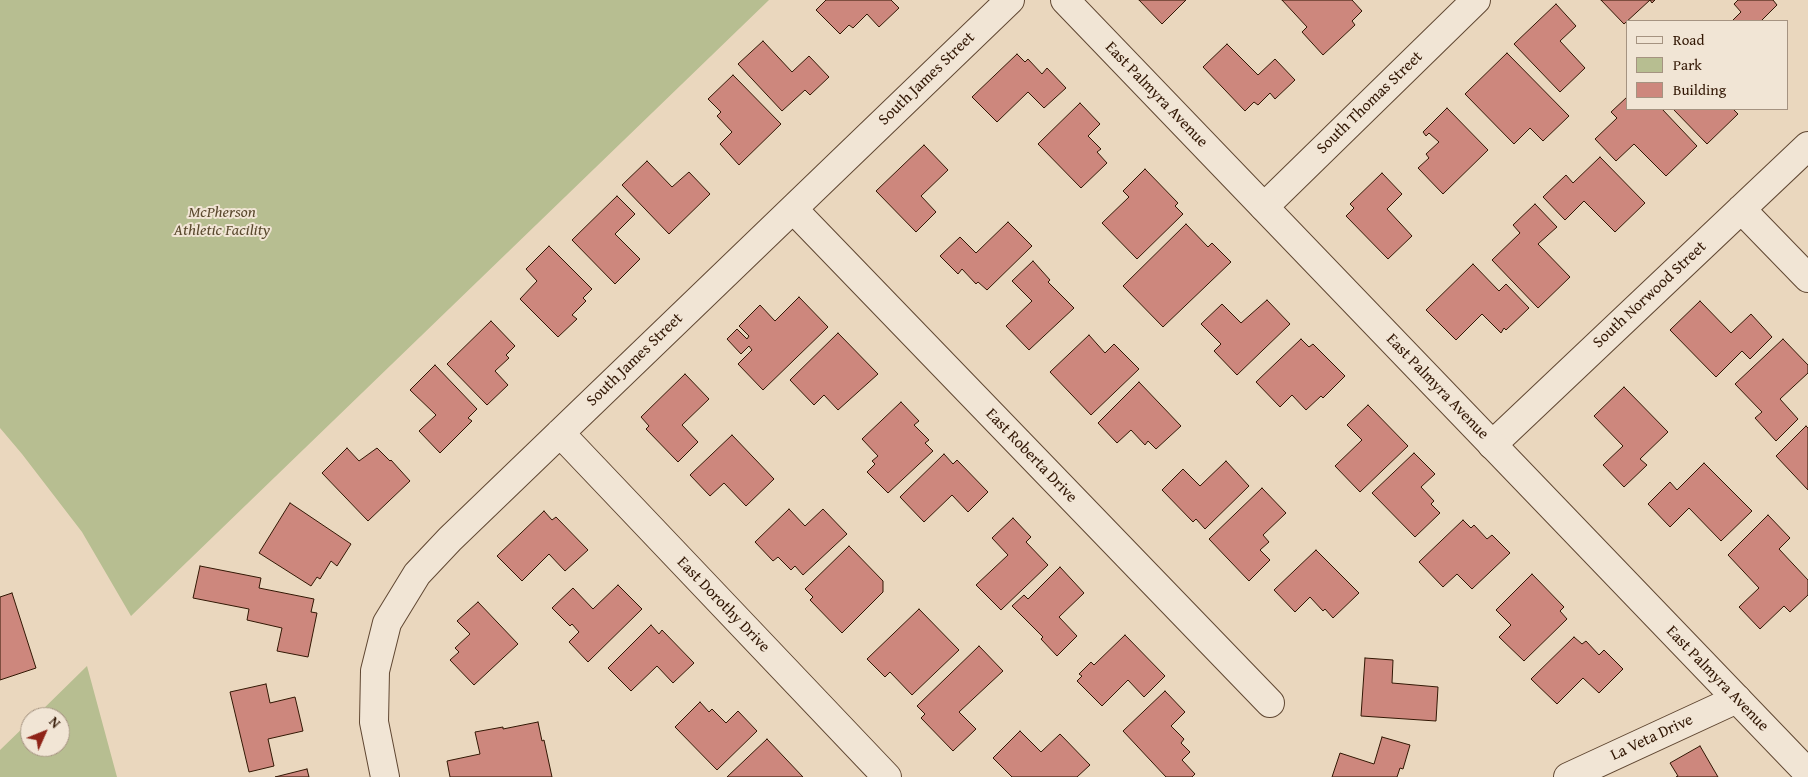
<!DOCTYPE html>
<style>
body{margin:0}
#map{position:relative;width:1808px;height:777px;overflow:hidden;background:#ead7be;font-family:"Gentium Book Plus",serif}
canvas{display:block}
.legend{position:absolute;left:1626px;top:20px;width:162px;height:90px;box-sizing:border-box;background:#f1e5d5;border:1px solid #a59381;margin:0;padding:6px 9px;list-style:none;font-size:15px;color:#321704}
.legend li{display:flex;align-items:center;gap:10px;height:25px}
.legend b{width:25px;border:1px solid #a59381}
.north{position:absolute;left:20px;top:707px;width:50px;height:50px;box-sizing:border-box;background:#f1e5d5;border:1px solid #a59381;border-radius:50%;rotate:46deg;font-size:14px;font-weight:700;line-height:20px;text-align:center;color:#321704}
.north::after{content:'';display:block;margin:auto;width:18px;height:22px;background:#8f2418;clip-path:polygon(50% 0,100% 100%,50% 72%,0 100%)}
</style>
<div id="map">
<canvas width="1808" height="777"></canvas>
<ul class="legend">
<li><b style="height:6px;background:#f1e5d5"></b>Road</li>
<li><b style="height:14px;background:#b7be91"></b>Park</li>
<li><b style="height:14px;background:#cd877d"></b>Building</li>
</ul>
<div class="north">N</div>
</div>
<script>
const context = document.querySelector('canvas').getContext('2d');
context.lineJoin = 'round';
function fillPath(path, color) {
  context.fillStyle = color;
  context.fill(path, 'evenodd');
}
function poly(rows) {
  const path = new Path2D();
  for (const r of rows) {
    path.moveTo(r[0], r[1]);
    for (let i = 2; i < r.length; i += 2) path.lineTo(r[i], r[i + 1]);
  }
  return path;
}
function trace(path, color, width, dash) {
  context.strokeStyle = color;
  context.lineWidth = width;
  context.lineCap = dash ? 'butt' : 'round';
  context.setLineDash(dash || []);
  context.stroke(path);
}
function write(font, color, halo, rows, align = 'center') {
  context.font = font + ' "Gentium Book Plus",serif';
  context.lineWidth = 4;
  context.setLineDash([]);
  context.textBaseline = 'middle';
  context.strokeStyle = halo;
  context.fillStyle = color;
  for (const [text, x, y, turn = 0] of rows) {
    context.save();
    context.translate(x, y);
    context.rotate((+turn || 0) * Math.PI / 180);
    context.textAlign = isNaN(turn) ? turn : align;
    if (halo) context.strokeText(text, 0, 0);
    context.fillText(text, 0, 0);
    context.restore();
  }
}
fillPath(poly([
 [0,0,769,0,131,616,82,532,22,454,0,428],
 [87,666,117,777,0,777,0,750,30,721,30,747,60,747,60,717,35,717]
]), '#b7be91');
const building = poly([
 [826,0,891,0,899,8,879,27,867,14,853,28,849,25,840,34,816,10,826,0],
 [1139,0,1186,0,1162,24,1139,0],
 [1282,0,1352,0,1362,11,1352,21,1355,25,1323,55,1302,32,1307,27,1282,0],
 [1601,0,1655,0,1652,3,1650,0,1624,24,1601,0],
 [1738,0,1773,0,1777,5,1761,21,1732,21,1741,12,1734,4,1738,0],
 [1556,4,1576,26,1560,41,1585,68,1560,92,1514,44,1556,4],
 [763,41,792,72,809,56,829,77,810,95,805,90,782,111,738,64,763,41],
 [1227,44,1258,75,1275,59,1295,80,1275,99,1270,93,1258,105,1254,102,1245,111,1203,67,1227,44],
 [1507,53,1569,116,1543,141,1530,128,1514,144,1465,94,1507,53],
 [1017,54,1025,62,1028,59,1042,74,1047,68,1066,88,1044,108,1028,92,997,122,972,97,1017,54],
 [733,75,781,124,739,165,720,144,732,132,717,116,721,112,708,99,733,75],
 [1627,97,1627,109,1662,109,1697,146,1666,176,1634,144,1616,161,1595,139,1617,118,1611,112,1627,97],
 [1080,103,1100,124,1088,136,1101,149,1097,152,1107,163,1081,188,1038,144,1080,103],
 [1447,108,1488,150,1443,194,1418,168,1429,158,1426,154,1439,142,1429,133,1426,136,1423,132,1447,108],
 [1673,109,1733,109,1738,114,1707,144,1673,109],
 [924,145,948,170,921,196,936,212,916,232,876,191,924,145],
 [1600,157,1645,203,1615,232,1584,201,1565,220,1543,197,1566,175,1573,183,1600,157],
 [647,161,672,187,689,172,710,194,669,234,622,185,647,161],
 [1145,169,1178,203,1175,206,1183,214,1137,259,1102,223,1129,197,1123,191,1145,169],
 [1382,173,1402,194,1387,209,1412,236,1388,259,1346,216,1354,208,1350,204,1382,173],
 [617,196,635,214,615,234,640,259,615,284,572,240,617,196],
 [1535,204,1557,227,1538,244,1570,277,1538,308,1492,260,1520,233,1513,225,1535,204],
 [1008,222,1032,246,987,290,978,282,976,284,962,269,958,274,940,256,960,237,976,253,1008,222],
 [1186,224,1208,247,1212,243,1231,262,1163,327,1123,286,1186,224],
 [549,246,592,289,583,298,586,301,572,315,577,319,558,337,520,299,537,281,526,269,549,246],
 [1033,261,1050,280,1048,282,1074,308,1029,350,1006,326,1032,301,1012,281,1033,261],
 [1473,264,1499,291,1506,284,1529,308,1506,330,1504,328,1501,333,1482,314,1456,340,1426,310,1473,264],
 [799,297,828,327,763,390,738,364,752,350,749,346,741,354,727,339,737,329,747,339,749,336,739,326,760,305,775,321,799,297],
 [1267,300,1290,324,1237,375,1214,351,1221,344,1201,324,1222,304,1241,323,1267,300],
 [1700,301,1731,333,1751,314,1772,337,1750,359,1742,351,1716,377,1670,330,1700,301],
 [491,321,515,346,506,355,509,358,495,371,508,385,487,405,447,364,491,321],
 [838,333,878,374,838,410,824,395,814,405,790,380,838,333],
 [1089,335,1105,353,1114,344,1139,369,1091,415,1050,372,1089,335],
 [1301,339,1309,347,1313,344,1345,376,1323,398,1321,396,1306,410,1292,395,1280,407,1256,382,1301,339],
 [1783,339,1808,365,1808,373,1780,399,1798,419,1776,441,1755,418,1762,412,1735,384,1783,339],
 [435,365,477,409,468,418,472,421,440,453,419,431,436,415,410,390,435,365],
 [685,374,709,399,682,425,698,442,678,462,646,429,649,426,641,417,685,374],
 [1139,382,1181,426,1156,449,1148,441,1145,445,1131,430,1117,443,1098,423,1139,382],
 [1624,387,1668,432,1640,459,1647,465,1624,487,1603,465,1623,446,1594,416,1624,387],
 [901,402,919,421,914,425,929,440,925,443,933,451,888,493,867,472,875,464,872,461,878,456,862,439,901,402],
 [1368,405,1408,446,1360,492,1335,466,1362,440,1347,425,1368,405],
 [1806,426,1808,428,1808,490,1776,456,1806,426],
 [732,435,774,479,746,506,724,483,710,496,690,475,732,435],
 [347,448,359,461,377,448,390,461,391,460,410,481,368,521,322,473,347,448],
 [1414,453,1435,474,1421,487,1434,501,1431,504,1440,513,1415,537,1372,493,1414,453],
 [944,454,953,464,957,460,988,492,968,512,952,495,924,522,900,497,944,454],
 [1226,461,1249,486,1205,529,1196,519,1193,522,1162,490,1183,469,1200,486,1226,461],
 [1704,463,1752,511,1721,541,1689,508,1670,527,1648,504,1670,482,1677,490,1704,463],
 [1262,488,1286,513,1263,535,1269,542,1260,550,1270,560,1249,581,1209,539,1262,488],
 [290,503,351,544,337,566,331,561,320,579,317,577,311,586,259,553,290,503],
 [789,509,805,526,823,509,847,534,803,575,795,566,791,570,778,557,773,561,755,542,789,509],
 [544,511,552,520,556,517,588,550,565,571,549,554,522,581,497,556,544,511],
 [1768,515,1790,538,1779,549,1808,580,1808,595,1790,612,1784,606,1760,629,1739,607,1759,588,1728,555,1768,515],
 [1013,518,1031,537,1026,542,1048,565,1001,610,976,585,1008,555,992,538,1013,518],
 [1463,520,1471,528,1474,525,1487,539,1492,535,1510,553,1472,589,1457,574,1443,587,1419,562,1463,520],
 [849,546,883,581,883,592,842,633,810,600,813,597,805,589,849,546],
 [1316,550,1359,593,1333,618,1325,609,1323,611,1310,597,1295,612,1274,590,1316,550],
 [200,566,261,578,259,588,314,599,311,612,317,613,308,657,277,651,282,628,247,620,249,609,193,598,200,566],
 [1060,567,1084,593,1059,617,1077,636,1057,656,1041,639,1043,637,1012,606,1024,595,1028,599,1060,567],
 [1532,574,1564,607,1560,611,1567,619,1524,661,1499,637,1511,625,1496,610,1532,574],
 [618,585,642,609,588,662,569,642,579,632,572,624,570,626,552,608,573,588,593,609,618,585],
 [12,593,36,668,0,680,0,597,12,593],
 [478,602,518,644,474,685,450,660,459,652,455,648,470,634,457,621,478,602],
 [919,609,959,650,912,695,890,672,885,677,867,659,919,609],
 [651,625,659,634,662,630,694,663,673,683,657,666,631,691,608,668,651,625],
 [1125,635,1165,676,1144,697,1128,680,1102,706,1077,681,1082,676,1079,674,1091,662,1094,665,1125,635],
 [1574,637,1582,644,1586,641,1599,655,1604,650,1623,669,1599,693,1583,678,1557,704,1531,679,1574,637],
 [979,646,1003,671,959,712,976,729,953,751,921,718,925,714,917,706,979,646],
 [1365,658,1393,660,1392,683,1438,687,1436,721,1361,716,1365,658],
 [266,684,270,703,295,697,303,731,268,739,274,766,249,772,230,692,266,684],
 [1165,691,1185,712,1171,726,1184,739,1181,743,1190,752,1182,760,1195,774,1192,777,1166,777,1123,731,1165,691],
 [700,702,709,712,712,709,726,723,738,711,757,731,717,770,675,727,700,702],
 [538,722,542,741,544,740,552,777,450,777,447,761,480,754,475,732,503,727,503,729,538,722],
 [1020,731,1041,752,1060,734,1090,765,1077,777,1012,777,993,758,1020,731],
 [1382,737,1410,745,1403,769,1400,768,1397,777,1332,777,1340,753,1374,764,1382,737],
 [767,739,803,777,727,777,767,739],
 [1700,746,1718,777,1676,777,1678,776,1670,763,1700,746],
 [307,769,309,777,275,777,307,769]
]);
fillPath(building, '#cd877d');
trace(building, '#321704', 1);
const minor = poly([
 [1264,207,1476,0],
 [793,209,1270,703],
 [1741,209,1808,278],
 [560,433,887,777],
 [1492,445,1808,146],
 [385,777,374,722,375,671,387,623,417,574,450,539,1010,0],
 [1568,777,1737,699]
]);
const tertiary = poly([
 [1065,0,1808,773]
]);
trace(minor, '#604732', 30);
trace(tertiary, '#604732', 30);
trace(minor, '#f1e5d5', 28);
trace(tertiary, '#f1e5d5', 28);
write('16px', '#321704', '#f1e5d5', [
 ["South James Street",927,79,-44],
 ["East Palmyra Avenue",1156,95,46],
 ["South Thomas Street",1370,103,-44],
 ["South Norwood Street",1650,295,-43],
 ["South James Street",635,360,-44],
 ["East Palmyra Avenue",1437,387,46],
 ["East Roberta Drive",1031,456,46],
 ["East Dorothy Drive",723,605,46],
 ["East Palmyra Avenue",1717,679,46],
 ["La Veta Drive",1652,738,-25]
]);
write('italic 16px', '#5a492e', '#f1e5d5', [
 ["McPherson",222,213],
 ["Athletic Facility",222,231]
]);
</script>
